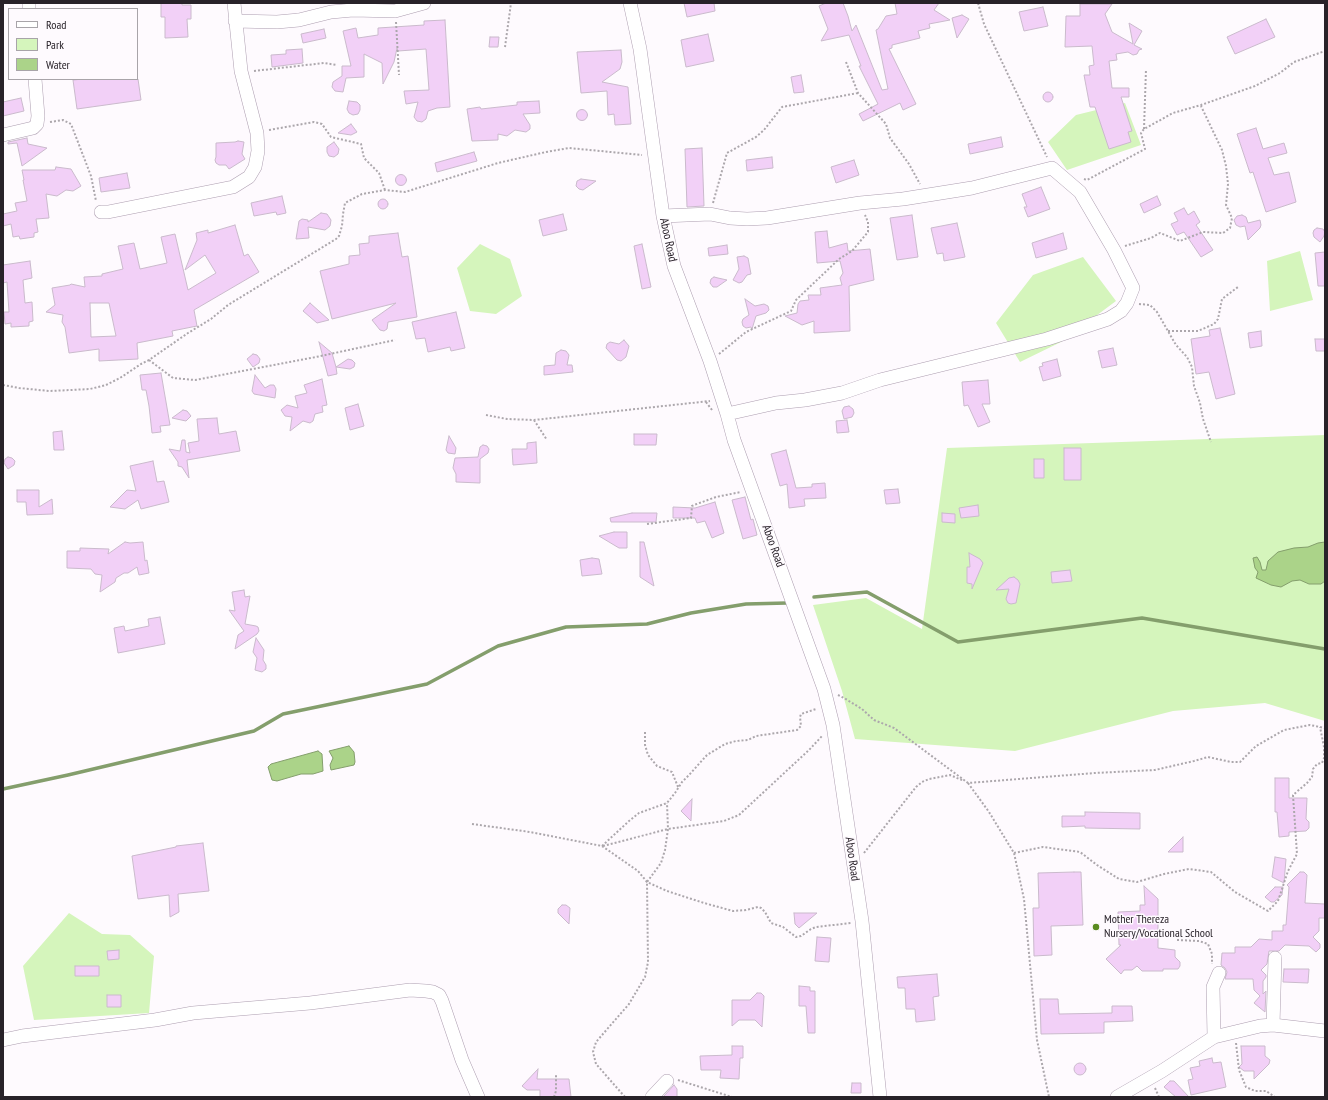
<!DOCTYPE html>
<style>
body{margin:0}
#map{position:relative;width:1328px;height:1100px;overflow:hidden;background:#fefafe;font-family:"PT Sans Narrow",sans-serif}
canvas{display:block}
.frame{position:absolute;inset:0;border:4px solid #282229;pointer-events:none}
.legend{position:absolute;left:8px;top:8px;width:130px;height:72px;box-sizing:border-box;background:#fefafe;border:1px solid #a8a4a9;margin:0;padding:5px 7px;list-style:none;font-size:12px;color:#282229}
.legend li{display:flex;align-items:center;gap:8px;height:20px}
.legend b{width:20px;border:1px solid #a8a4a9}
</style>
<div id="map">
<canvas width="1328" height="1100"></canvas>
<div class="frame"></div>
<ul class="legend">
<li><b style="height:5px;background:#fff"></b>Road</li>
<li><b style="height:11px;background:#d5f5bc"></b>Park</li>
<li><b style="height:11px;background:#abd389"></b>Water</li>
</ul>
</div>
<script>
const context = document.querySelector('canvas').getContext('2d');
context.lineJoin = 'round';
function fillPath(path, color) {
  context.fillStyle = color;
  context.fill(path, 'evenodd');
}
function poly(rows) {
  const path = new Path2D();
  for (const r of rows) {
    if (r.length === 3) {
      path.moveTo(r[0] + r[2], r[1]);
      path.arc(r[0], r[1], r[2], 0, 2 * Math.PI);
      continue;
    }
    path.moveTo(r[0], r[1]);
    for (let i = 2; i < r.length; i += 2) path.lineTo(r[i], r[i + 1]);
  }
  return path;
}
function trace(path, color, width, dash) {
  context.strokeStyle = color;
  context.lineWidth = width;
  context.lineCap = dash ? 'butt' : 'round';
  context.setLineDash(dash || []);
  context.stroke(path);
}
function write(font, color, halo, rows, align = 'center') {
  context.font = font + ' "PT Sans Narrow",sans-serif';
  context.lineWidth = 3;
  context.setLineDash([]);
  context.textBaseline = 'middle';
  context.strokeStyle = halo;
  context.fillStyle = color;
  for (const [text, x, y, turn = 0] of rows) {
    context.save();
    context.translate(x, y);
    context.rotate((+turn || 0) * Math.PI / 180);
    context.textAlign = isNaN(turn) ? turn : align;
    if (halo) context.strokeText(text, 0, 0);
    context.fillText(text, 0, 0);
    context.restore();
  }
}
fillPath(poly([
 [1125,103,1141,145,1067,170,1048,142,1076,115],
 [480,244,510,259,522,296,496,314,470,311,457,268],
 [1300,251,1313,300,1270,311,1267,261],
 [1083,257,1116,301,1061,342,1020,362,996,323,1033,275],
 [1325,435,1325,721,1265,703,1173,711,1015,751,855,739,842,691,813,605,866,598,922,629,947,448],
 [69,913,102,934,130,935,154,956,149,1013,34,1020,23,966]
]), '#d5f5bc');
const water = poly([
 [1325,542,1325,581,1321,584,1309,584,1300,580,1292,581,1281,587,1271,585,1256,578,1258,572,1255,568,1253,558,1257,557,1260,562,1262,570,1266,570,1268,561,1278,552,1294,548,1308,547,1318,543,1325,542],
 [349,746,354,752,355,762,354,765,331,770,330,765,333,758,329,751,349,746],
 [318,751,322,754,323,771,313,774,301,774,277,781,272,780,268,767,271,764,318,751]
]);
fillPath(water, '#abd389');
trace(water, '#849e6c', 1);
trace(poly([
 [814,597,867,592,958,642,1142,618,1325,649],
 [3,789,68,775,254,731,283,714,427,684,498,646,566,627,647,624,691,613,746,604,787,603]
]), '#849e6c', 3.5);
const building = poly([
 [161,3,182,3,182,5,191,5,191,19,187,19,188,37,165,38,165,17,161,17,161,3],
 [684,3,714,3,715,11,687,17,684,3],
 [826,3,843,3,848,16,852,31,856,25,882,90,888,89,876,30,878,29,886,16,897,14,895,3,939,3,934,10,950,20,929,24,930,28,918,31,920,38,892,45,892,48,889,49,916,104,903,110,900,103,863,121,859,114,878,104,859,66,861,66,849,35,821,41,828,29,819,6,826,3],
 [1080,4,1112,4,1105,14,1112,32,1133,44,1129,23,1142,31,1134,45,1142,49,1139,50,1137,54,1133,55,1128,52,1116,54,1117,60,1109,61,1112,88,1129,88,1129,97,1121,97,1132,131,1128,132,1131,142,1109,149,1095,107,1090,107,1084,75,1090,75,1089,66,1094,65,1092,46,1065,47,1066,16,1080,16,1080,4],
 [1043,7,1048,26,1024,31,1019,12,1043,7],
 [962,15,969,19,957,38,952,18,962,15],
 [1266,19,1275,37,1235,54,1227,37,1266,19],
 [445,20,450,107,437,108,428,111,426,119,422,122,417,121,414,117,418,102,406,104,404,91,429,90,426,49,398,51,397,48,394,62,383,84,382,63,364,54,364,77,346,78,343,92,335,91,332,87,333,82,342,76,342,66,351,66,343,31,356,28,358,38,378,35,378,28,424,25,424,21,445,20],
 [324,29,326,38,303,43,301,34,324,29],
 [708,34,714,61,686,67,681,40,708,34],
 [490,37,499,37,498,47,489,47,490,37],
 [302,49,303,63,272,67,271,55,286,54,286,50,302,49],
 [621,50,622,62,620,69,602,82,628,87,631,124,615,125,614,114,608,115,607,91,581,93,577,52,621,50],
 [801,75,804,92,794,93,791,77,801,75],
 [83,79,138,79,141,100,77,109,73,80,83,79],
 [1048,97,5],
 [21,98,24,111,3,116,3,102,21,98],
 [349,101,357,102,360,105,360,110,358,114,353,115,349,113,347,109,349,101],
 [539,101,540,113,523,114,530,125,530,129,526,132,515,130,507,136,498,134,498,140,472,141,467,109,480,107,481,109,517,105,517,102,539,101],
 [582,115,5.5],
 [351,124,357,132,351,135,338,133,351,124],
 [1256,128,1263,149,1284,143,1287,153,1268,158,1274,175,1289,172,1296,202,1266,212,1253,172,1250,173,1237,134,1256,128],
 [1001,137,1003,147,970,154,968,144,1001,137],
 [27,138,28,144,47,148,22,166,17,143,8,144,8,142,27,138],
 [238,141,244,142,242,154,245,159,229,169,226,165,219,165,216,163,215,160,216,157,216,143,235,142,238,141],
 [334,142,339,149,338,154,334,157,329,156,327,152,327,147,334,142],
 [702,148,704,206,687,207,685,149,702,148],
 [474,152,477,161,437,172,435,163,474,152],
 [772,157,773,168,747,171,746,160,772,157],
 [854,160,859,175,836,183,831,167,854,160],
 [56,167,71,169,81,186,73,191,66,190,57,196,46,194,49,218,36,219,38,232,34,233,34,237,20,239,19,236,13,237,11,224,3,226,3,214,17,211,15,203,27,201,23,180,24,180,22,170,55,170,56,167],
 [127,173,130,188,101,192,99,178,127,173],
 [401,180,5.5],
 [581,179,596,181,583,190,579,189,576,186,577,181,581,179],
 [1041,187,1050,209,1028,217,1024,207,1027,207,1022,194,1041,187],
 [282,196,286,213,277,215,276,212,254,216,251,203,282,196],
 [1157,196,1161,205,1144,213,1140,204,1157,196],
 [383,204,5],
 [1184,208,1188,215,1194,211,1200,222,1196,225,1213,250,1201,257,1184,232,1177,235,1171,224,1178,221,1174,213,1184,208],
 [321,213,327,214,331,220,330,226,325,230,308,227,309,238,296,239,299,221,302,219,308,220,308,222,321,213],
 [563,214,567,230,543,236,539,220,563,214],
 [912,215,918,257,897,260,890,218,912,215],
 [1242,215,1246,217,1248,223,1260,220,1261,225,1260,228,1248,240,1245,226,1240,227,1236,225,1234,220,1237,216,1242,215],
 [957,223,965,257,944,261,943,253,937,254,931,228,957,223],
 [235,225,244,256,248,254,259,272,194,310,197,326,172,331,173,336,137,343,138,359,99,361,99,349,69,353,65,327,62,322,63,315,46,312,55,305,52,288,70,285,71,284,85,287,84,277,102,276,102,274,123,269,118,246,134,243,140,269,167,263,161,237,175,234,188,290,216,273,205,255,185,270,197,240,196,233,208,230,208,233,235,225],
 [90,303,109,303,116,336,91,337,90,303],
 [1317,228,1323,229,1325,232,1324,236,1320,242,1314,237,1313,233,1314,230,1317,228],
 [827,231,829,248,847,243,848,251,870,249,874,280,849,286,850,331,814,333,814,321,802,325,785,316,797,313,798,304,800,301,809,300,808,295,821,295,820,288,842,285,840,278,843,273,840,261,817,263,815,232,827,231],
 [398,233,402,257,408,256,417,317,388,322,387,329,384,331,380,330,372,320,396,303,332,319,320,271,349,264,349,256,360,255,359,244,369,243,369,236,398,233],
 [1063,233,1067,249,1036,258,1032,243,1063,233],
 [642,244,651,287,642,289,634,246,642,244],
 [727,245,728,254,709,256,708,248,727,245],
 [1325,252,1325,286,1318,286,1315,253,1325,252],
 [744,256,748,258,751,274,747,275,742,282,739,283,733,280,739,269,737,257,744,256],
 [30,261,32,278,23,280,25,303,32,302,33,321,29,322,29,326,11,327,11,323,5,324,4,312,9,312,7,282,3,283,3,265,30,261],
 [714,277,718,278,727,280,717,287,713,287,710,283,711,279,714,277],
 [745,299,755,306,764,304,768,306,769,310,766,313,756,316,752,329,751,327,746,328,743,326,742,322,743,319,749,315,745,299],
 [310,303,329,320,317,323,303,311,310,303],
 [456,312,465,348,451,351,450,347,428,352,425,338,416,339,412,322,456,312],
 [1220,328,1235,394,1216,399,1209,372,1196,374,1191,339,1210,336,1209,330,1220,328],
 [1261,331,1262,346,1250,348,1248,333,1261,331],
 [1315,339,1325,339,1325,351,1316,351,1315,339],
 [624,340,629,346,626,357,621,361,617,360,606,348,607,344,610,342,619,344,624,340],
 [319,342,332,353,336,367,348,359,352,360,355,363,354,367,350,369,336,367,337,374,328,376,319,342],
 [1113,348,1117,365,1102,368,1098,351,1113,348],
 [561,350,566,351,569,355,567,365,572,365,573,372,544,375,544,366,555,365,556,353,561,350],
 [253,354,257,355,260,359,259,363,253,367,247,359,253,354],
 [1057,359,1061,376,1043,381,1039,367,1043,366,1042,363,1057,359],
 [161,373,170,425,160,426,161,432,152,433,149,406,146,390,142,390,140,375,161,373],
 [255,375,265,388,270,385,274,385,276,389,275,398,254,394,252,391,255,375],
 [322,379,327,405,322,406,323,412,315,414,313,421,310,423,303,421,290,431,292,417,285,416,281,410,287,405,298,408,295,396,307,393,304,385,322,379],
 [988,380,990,404,982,404,990,422,978,427,968,405,964,406,962,382,988,380],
 [358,404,364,426,350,430,345,408,358,404],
 [849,406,853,409,854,413,852,417,844,419,842,411,844,407,849,406],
 [183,410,187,411,191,416,186,421,172,418,183,410],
 [217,418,219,434,236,431,240,451,187,460,189,478,182,467,178,466,178,462,169,449,180,451,182,440,185,440,186,452,190,453,188,443,199,441,197,419,217,418],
 [847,420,849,432,837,433,836,421,847,420],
 [62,431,64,450,54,450,53,432,62,431],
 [634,434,657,434,656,445,634,445,634,434],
 [449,436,456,448,455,454,448,453,446,450,449,436],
 [536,442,537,463,513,465,512,449,527,449,527,443,536,442],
 [483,445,487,446,489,449,488,453,480,459,480,483,456,482,456,474,453,468,455,458,478,457,480,447,483,445],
 [1064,448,1081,448,1081,480,1064,480,1064,448],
 [786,450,796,488,812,487,812,484,825,483,826,498,804,499,805,506,789,508,787,484,780,486,771,454,786,450],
 [8,457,12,458,15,461,14,465,8,469,4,463,5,459,8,457],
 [1034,459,1044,459,1044,478,1034,478,1034,459],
 [153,461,157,482,164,481,169,502,141,509,138,500,125,509,110,507,127,490,136,491,130,466,153,461],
 [898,489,900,503,886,504,884,490,898,489],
 [17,490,39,490,39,507,52,499,53,514,27,515,26,502,17,502,17,490],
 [745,497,751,520,753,519,757,535,743,539,732,500,745,497],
 [715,502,724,533,712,538,705,521,697,523,695,518,673,518,673,507,695,508,715,502],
 [978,505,979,516,961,518,959,508,978,505],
 [632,513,657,513,656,522,611,522,610,518,632,513],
 [942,513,955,514,955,523,942,522,942,513],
 [614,532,627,532,627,548,619,548,599,536,614,532],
 [125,542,130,543,143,542,145,561,147,560,149,573,139,575,137,567,128,573,124,573,116,578,115,582,100,592,102,575,95,574,91,569,67,568,67,551,80,551,80,548,109,549,108,554,125,542],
 [640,542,644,542,654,586,640,577,640,542],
 [969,553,980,559,983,563,972,589,972,584,967,583,967,567,970,567,969,553],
 [592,558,599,559,602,574,582,576,580,560,592,558],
 [1070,570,1072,581,1052,583,1051,572,1070,570],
 [1014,577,1018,580,1020,584,1016,603,1011,604,1008,603,1006,599,1009,589,996,590,1009,578,1014,577],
 [244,590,245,597,250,596,245,624,256,626,258,627,259,631,257,634,235,649,238,635,244,631,229,610,235,611,232,592,244,590],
 [160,617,165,644,118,653,114,628,124,626,125,631,149,626,148,619,160,617],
 [256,638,264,650,263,660,266,665,266,669,262,672,255,670,257,658,253,652,256,638],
 [1275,778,1289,778,1289,798,1307,798,1306,819,1309,822,1309,828,1306,831,1289,832,1289,836,1279,837,1277,812,1275,812,1275,778],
 [692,799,691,821,681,811,692,799],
 [1085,812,1140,813,1140,829,1085,828,1085,826,1062,827,1062,816,1085,816,1085,812],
 [1183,837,1183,852,1168,852,1183,837],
 [203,843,209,891,178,894,179,912,170,917,169,895,138,899,132,856,176,847,176,846,203,843],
 [1275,857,1286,859,1284,883,1272,877,1275,857],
 [1074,872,1081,872,1083,925,1051,926,1052,955,1034,956,1033,908,1039,908,1038,873,1074,872],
 [1300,872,1304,872,1307,875,1305,903,1325,904,1325,918,1319,918,1319,931,1313,937,1320,944,1320,948,1316,952,1309,946,1285,945,1279,951,1269,951,1267,964,1261,970,1266,975,1266,977,1263,981,1263,994,1266,991,1265,1012,1254,1003,1260,996,1254,990,1253,979,1225,979,1227,972,1225,968,1221,965,1222,953,1235,953,1235,947,1251,947,1259,939,1272,940,1272,931,1283,931,1283,925,1286,925,1289,887,1287,885,1300,872],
 [1144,886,1158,899,1158,948,1175,950,1175,957,1180,962,1180,966,1178,969,1163,969,1163,971,1142,971,1137,966,1132,970,1124,970,1121,974,1106,959,1121,945,1119,945,1118,912,1140,911,1140,905,1145,905,1144,886],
 [1275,887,1283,887,1282,895,1274,902,1271,902,1265,897,1275,887],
 [562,905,566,905,570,908,569,924,558,913,558,909,562,905],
 [794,913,817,913,799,928,795,924,794,913],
 [817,937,831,938,829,962,815,961,817,937],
 [119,950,119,959,108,960,107,951,119,950],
 [75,966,99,966,99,976,75,976,75,966],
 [1284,969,1309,969,1308,983,1283,982,1284,969],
 [937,974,939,996,933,997,935,1020,916,1022,915,1009,906,1009,905,988,898,988,897,977,937,974],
 [799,986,810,987,810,991,815,991,815,1033,808,1033,806,1006,799,1006,799,986],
 [757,993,761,993,764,996,762,1027,755,1020,739,1020,732,1026,732,1000,750,1000,757,993],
 [107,995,121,995,121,1007,107,1007,107,995],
 [1040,999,1058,999,1059,1014,1112,1013,1112,1006,1132,1006,1133,1021,1104,1022,1104,1033,1041,1034,1040,999],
 [732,1046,743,1046,743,1058,740,1058,739,1079,720,1078,721,1070,701,1070,700,1056,732,1055,732,1046],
 [1241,1046,1265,1046,1265,1056,1270,1060,1269,1064,1254,1079,1254,1071,1244,1071,1239,1067,1242,1064,1241,1046],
 [1212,1058,1213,1063,1221,1062,1226,1087,1191,1095,1188,1080,1193,1079,1190,1068,1200,1066,1199,1061,1212,1058],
 [1080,1069,6],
 [538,1069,537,1079,569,1079,571,1097,540,1097,540,1090,527,1090,522,1086,538,1069],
 [1170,1081,1174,1081,1189,1097,1176,1097,1164,1087,1170,1081],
 [852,1083,861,1083,861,1093,851,1093,852,1083],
 [674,1085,677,1089,677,1097,663,1097,674,1085]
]);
fillPath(building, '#f2d0f7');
trace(building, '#cabacc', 1);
const minor = poly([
 [630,3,640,49,663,216,674,266,710,361,727,414,734,440,824,689,833,725,862,921,880,1097],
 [29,9,29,3],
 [235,21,277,22,299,20,331,12,353,10,395,11,424,3],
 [3,135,33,128,37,124,38,116,35,79],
 [101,212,108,212,233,187,249,177,255,167,258,151,257,133,241,71,234,3],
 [663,216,710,214,730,218,747,219,767,218,860,203,903,199,972,188,1052,168,1080,192,1114,250,1133,288,1127,303,1121,311,1108,319,1047,339,880,380,842,393,805,400,776,403,727,414],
 [1273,1025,1275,958],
 [1214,1037,1213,987,1219,973],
 [3,1040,22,1036,155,1020,193,1013,310,1003,410,990,426,991,433,992,439,995,442,1001,462,1060,478,1097],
 [652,1097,667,1081],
 [1117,1097,1162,1071,1214,1037,1260,1026,1273,1025,1325,1031]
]);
trace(minor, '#ad9eb0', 14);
trace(poly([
 [978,3,984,24,1047,157],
 [396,22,399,75],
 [505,47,511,3],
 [846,62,858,93,886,124,890,138,909,164,920,184],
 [254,71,324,63,337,65],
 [50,122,63,120,71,124,91,176,96,201],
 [1144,129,1146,69],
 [269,130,314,122,322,124,331,137,361,144,364,158,379,173,385,190],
 [1084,179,1087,180,1145,149,1141,133,1144,129,1173,113,1201,105,1255,86,1280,73,1294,62,1325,51],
 [713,203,727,153,756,137,764,130,782,107,858,93],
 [1125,246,1151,238,1160,233,1180,241,1203,232,1223,233,1230,228,1232,218,1226,205,1228,184,1226,166,1222,150,1201,106],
 [1139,304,1150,305,1157,312,1176,345,1187,357,1192,367,1194,386,1200,403,1203,419,1211,442],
 [1168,331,1198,331,1214,324,1218,319,1222,299,1238,287],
 [719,354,746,332,791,311,796,300,839,259,852,251,868,232,868,222,865,215],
 [149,360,173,378,195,380,316,357,395,340],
 [3,385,19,388,49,391,71,390,90,389,106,385,120,378,141,364,149,360,188,333,211,319,228,305,336,239,339,236,342,226,343,214,345,203,362,194,385,190,405,192,498,163,546,152,569,148,642,155],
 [706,402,712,410],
 [486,415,507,419,534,420,710,401],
 [534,420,547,440],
 [647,524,691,518,692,506,694,505,716,497,741,492],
 [838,695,844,698,862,709,874,720,894,728,968,783,1095,773,1155,770,1194,761,1208,757,1231,762,1240,762,1256,746,1284,730,1310,725,1325,728],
 [645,732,645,745,648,755,657,766,672,772,678,787],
 [968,783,989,812,1014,853,1024,899,1037,1040,1049,1097],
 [472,824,530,832,602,846,638,871,647,882,667,891,704,903,733,911,746,910,758,907,761,908,765,912,771,923,783,927,796,937,801,936,811,929,816,927,851,923],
 [602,846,629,821,639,813,667,803,675,793,682,782,689,775,707,755,725,744,736,741,748,740,756,736,797,730,801,726,800,717,801,714,816,709],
 [603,846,668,829,724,821,739,815,809,750,823,735],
 [864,853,916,787,922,782,929,779,950,775,964,781],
 [1014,853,1043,847,1080,852,1097,865,1119,879,1137,882,1164,874,1189,869,1211,872,1235,892,1268,911,1278,901,1288,871,1297,854,1293,795,1307,783,1312,777,1313,769,1317,764,1322,763,1324,758,1324,747,1320,727],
 [1177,940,1199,941,1208,944,1212,954,1212,964],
 [1236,1043,1239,1070,1246,1087,1255,1091,1266,1091,1275,1097],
 [678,1080,732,1097],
 [1155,1088,1159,1097],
 [554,1097,556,1091,556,1075],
 [625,1097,596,1064,593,1052,596,1042,629,1004,645,977,648,962,647,882,661,863,665,850,668,829,667,803]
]), '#aca7ac', 2, [2, 2]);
trace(minor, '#fff', 13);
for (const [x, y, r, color] of [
 [1096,927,4,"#5a8b20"]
]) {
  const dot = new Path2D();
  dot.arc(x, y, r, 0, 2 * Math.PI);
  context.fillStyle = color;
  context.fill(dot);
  trace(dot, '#fefafe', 1.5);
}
write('12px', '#282229', '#fefafe', [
 ["Aboo Road",668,240,78],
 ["Aboo Road",773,546,70],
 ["Aboo Road",852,859,82]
]);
write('12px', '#282229', '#fefafe', [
 ["Mother Thereza",1104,920],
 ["Nursery/Vocational School",1104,934]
], 'left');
</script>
